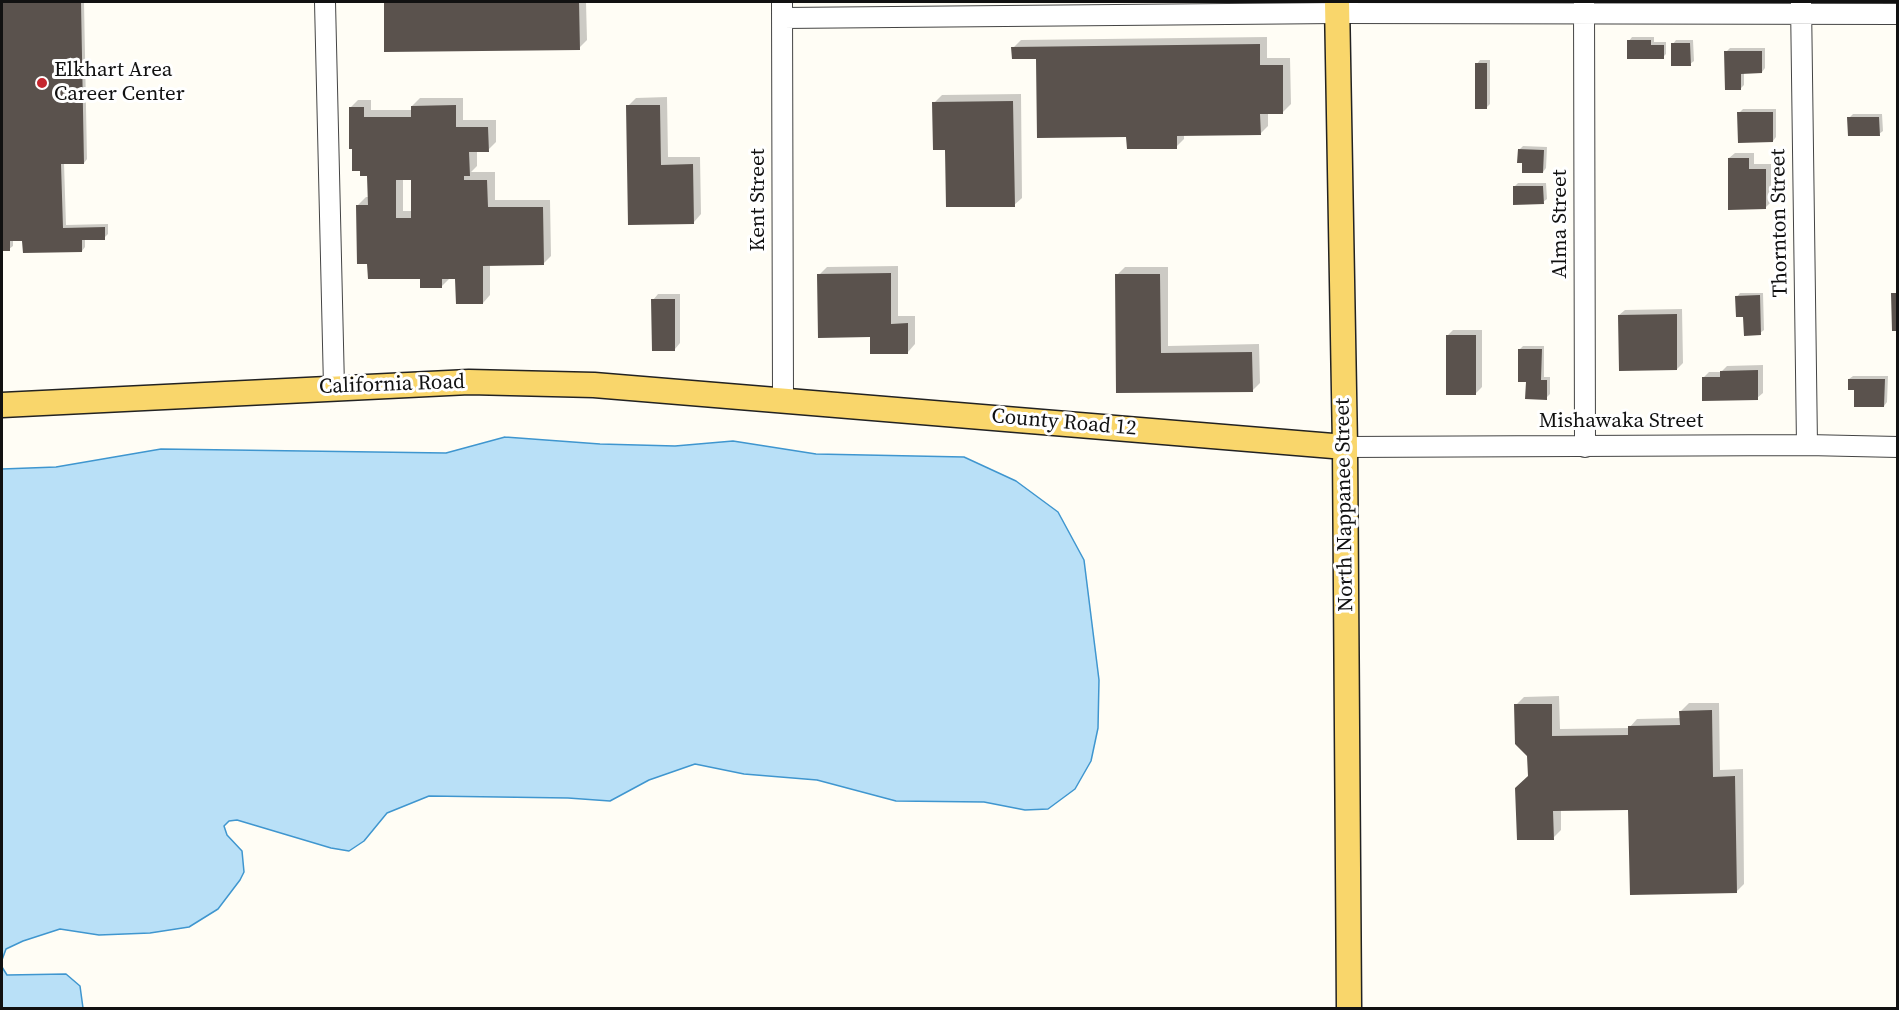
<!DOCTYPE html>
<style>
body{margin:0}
#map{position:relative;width:1899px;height:1010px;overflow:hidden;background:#fffdf5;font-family:"Source Serif 4",serif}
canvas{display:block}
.frame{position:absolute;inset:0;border:3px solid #111;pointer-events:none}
</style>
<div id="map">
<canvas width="1899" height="1010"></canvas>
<div class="frame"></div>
</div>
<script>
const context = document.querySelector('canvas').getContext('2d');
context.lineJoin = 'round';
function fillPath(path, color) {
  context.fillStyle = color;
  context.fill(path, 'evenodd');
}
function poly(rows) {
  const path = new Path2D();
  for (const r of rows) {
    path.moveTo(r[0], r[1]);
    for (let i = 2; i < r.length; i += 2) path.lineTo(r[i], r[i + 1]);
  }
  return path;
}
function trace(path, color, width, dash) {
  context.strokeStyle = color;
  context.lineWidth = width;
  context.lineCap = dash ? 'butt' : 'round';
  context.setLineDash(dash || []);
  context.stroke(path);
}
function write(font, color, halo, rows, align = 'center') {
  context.font = font + ' "Source Serif 4",serif';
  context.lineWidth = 6;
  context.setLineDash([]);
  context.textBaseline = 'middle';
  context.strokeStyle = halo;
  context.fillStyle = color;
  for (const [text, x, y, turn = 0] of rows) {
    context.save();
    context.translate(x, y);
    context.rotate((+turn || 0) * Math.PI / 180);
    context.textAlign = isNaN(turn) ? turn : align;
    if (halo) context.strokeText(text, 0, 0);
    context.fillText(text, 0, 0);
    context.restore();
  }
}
const water = poly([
 [505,437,600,444,675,446,733,441,816,454,964,457,1016,481,1058,512,1084,560,1099,680,1098,728,1091,761,1075,789,1048,809,1025,810,984,802,896,801,817,780,744,774,695,764,649,780,610,801,568,798,429,796,387,813,364,841,349,851,331,848,237,820,229,821,224,826,227,835,242,851,244,872,240,880,218,909,189,927,150,933,99,935,60,929,23,941,6,949,2,960,2,469,56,467,161,449,446,453,505,437],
 [2,967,7,975,66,974,80,986,83,1008,2,1008,2,967]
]);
fillPath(water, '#b9e0f7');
trace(water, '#3f96cf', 1.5);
fillPath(poly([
 [2,2,84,2,87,159,84,163,64,163,66,225,108,224,108,234,104,238,85,238,85,247,82,251,24,239,13,239,13,246,9,249,2,249],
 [385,2,586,2,587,40,579,48,386,50],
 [1267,37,1267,58,1290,58,1291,104,1283,112,1268,112,1268,126,1260,134,1184,135,1184,139,1176,147,1128,136,1037,57,1013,48,1021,40],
 [1632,37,1654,37,1654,42,1666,42,1666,54,1663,57,1629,41],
 [1676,40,1693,40,1694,61,1690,64,1673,44],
 [1730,48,1765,48,1765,68,1762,72,1744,72,1744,85,1741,88,1726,52],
 [1480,60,1490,60,1490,104,1486,108,1477,64],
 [1021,94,1022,198,1014,205,946,148,934,103,942,95],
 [667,97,668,157,700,157,701,214,694,222,630,223,628,106,636,98],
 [420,98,463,98,463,120,496,120,496,142,488,150,477,150,477,166,471,172,495,172,495,200,550,200,551,256,543,264,490,264,490,295,483,303,457,277,450,278,442,286,421,277,358,205,366,197,369,197,369,175,350,108,358,100,371,100,371,110,412,110,412,106],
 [403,179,413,179,413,211,403,211],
 [1743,109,1776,109,1776,137,1773,141,1739,113],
 [1853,114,1882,114,1883,131,1879,134,1849,118],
 [1523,146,1547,147,1546,168,1543,172,1524,162,1519,150],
 [1735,153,1754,153,1754,164,1771,164,1771,202,1765,208,1729,158],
 [1518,183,1546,183,1547,199,1543,202,1514,187],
 [898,266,898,316,915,316,915,344,908,352,871,336,819,275,827,267],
 [1125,267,1168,267,1168,346,1259,344,1260,383,1252,391,1117,392,1117,275],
 [1740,293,1763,293,1764,330,1760,333,1745,315,1737,297],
 [658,294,680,294,680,343,675,349,653,300],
 [1682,309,1683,363,1677,369,1619,315,1625,310],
 [1453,330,1482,330,1482,387,1476,393,1447,336],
 [1523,346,1544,346,1544,377,1550,377,1550,394,1546,398,1527,381,1520,349],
 [1763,365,1763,393,1757,398,1703,378,1709,372,1721,372,1727,366],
 [1853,376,1888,376,1887,402,1884,406,1855,388,1849,379],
 [1559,696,1560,729,1629,728,1637,719,1681,718,1681,711,1689,703,1719,703,1720,770,1743,769,1744,884,1736,892,1630,809,1561,810,1561,830,1553,838,1529,776,1529,755,1516,705,1524,697]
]), '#0003');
fillPath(poly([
 [2,2,81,2,84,164,61,164,63,228,105,227,105,240,82,240,82,252,23,253,22,241,10,241,10,251,2,251],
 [384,2,579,2,580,50,384,52],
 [1627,40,1651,40,1651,45,1664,45,1664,59,1627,59],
 [1671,43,1690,43,1691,66,1671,66],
 [1260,44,1260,65,1283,65,1283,114,1260,114,1261,135,1177,136,1177,149,1127,149,1126,137,1037,138,1036,59,1012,59,1011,47],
 [1724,51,1762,51,1762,73,1741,74,1741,90,1725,90],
 [1475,63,1487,63,1487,109,1475,109],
 [1013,101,1015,207,946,207,945,150,933,150,932,102],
 [456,105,456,127,488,127,489,152,469,152,470,176,464,176,464,180,487,180,488,207,543,207,544,265,483,266,483,304,456,304,455,279,442,279,442,288,420,288,420,279,368,279,367,264,357,264,356,205,368,205,367,176,360,176,360,171,352,171,352,149,349,149,349,107,364,107,364,117,411,117,411,106],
 [396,180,411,180,411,218,396,218],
 [626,105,660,105,661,165,693,164,694,224,628,225],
 [1737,112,1773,112,1773,142,1738,143],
 [1847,117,1879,117,1880,136,1848,136],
 [1518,149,1544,150,1543,173,1522,173,1522,163,1517,163],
 [1728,158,1749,158,1749,169,1766,169,1766,209,1728,210],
 [1513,186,1543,186,1544,204,1513,205],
 [891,273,891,324,908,323,908,354,870,354,870,337,818,338,817,274],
 [1115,274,1160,274,1161,353,1252,352,1253,392,1116,393],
 [1891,293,1898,293,1898,331,1892,331],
 [1760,295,1761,335,1744,336,1743,317,1736,317,1735,296],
 [651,299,675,299,675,351,652,351],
 [1677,314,1677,370,1619,371,1618,315],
 [1446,335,1476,335,1476,395,1446,395],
 [1518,349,1542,349,1541,380,1547,380,1547,400,1525,399,1526,382,1518,382],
 [1758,370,1758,400,1702,401,1702,377,1720,377,1720,371],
 [1848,379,1885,379,1884,407,1854,407,1854,390,1848,390],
 [1514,704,1552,704,1552,736,1628,735,1628,726,1680,725,1679,711,1712,710,1713,777,1735,776,1737,893,1630,895,1628,810,1553,811,1554,840,1517,840,1515,788,1528,776,1527,756,1515,744]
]), '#5a524d');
const minor = poly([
 [325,2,334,387],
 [782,2,783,399],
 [1584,2,1585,447],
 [1801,2,1807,445],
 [783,18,1338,13,1898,14],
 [1345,447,1807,445,1898,447]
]);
const major = poly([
 [1337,2,1345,447,1349,1008],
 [2,405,469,382,594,385,1345,447]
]);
trace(minor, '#444', 22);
trace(major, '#222', 27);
trace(minor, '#fff', 20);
trace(major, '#f9d66b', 24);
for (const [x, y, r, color] of [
 [42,83,6,"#c4262e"]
]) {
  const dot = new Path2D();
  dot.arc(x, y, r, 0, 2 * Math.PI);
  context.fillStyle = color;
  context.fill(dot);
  trace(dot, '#fff', 2);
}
write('21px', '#111', '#fff', [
 ["Elkhart Area",54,71],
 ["Career Center",54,95]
], 'left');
write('21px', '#111', '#fff', [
 ["Kent Street",759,200,-90],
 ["Thornton Street",1780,223,-91],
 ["Alma Street",1561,224,-90],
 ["California Road",392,385,-2],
 ["Mishawaka Street",1621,422],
 ["County Road 12",1064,423,5],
 ["North Nappanee Street",1345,505,-91]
]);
</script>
